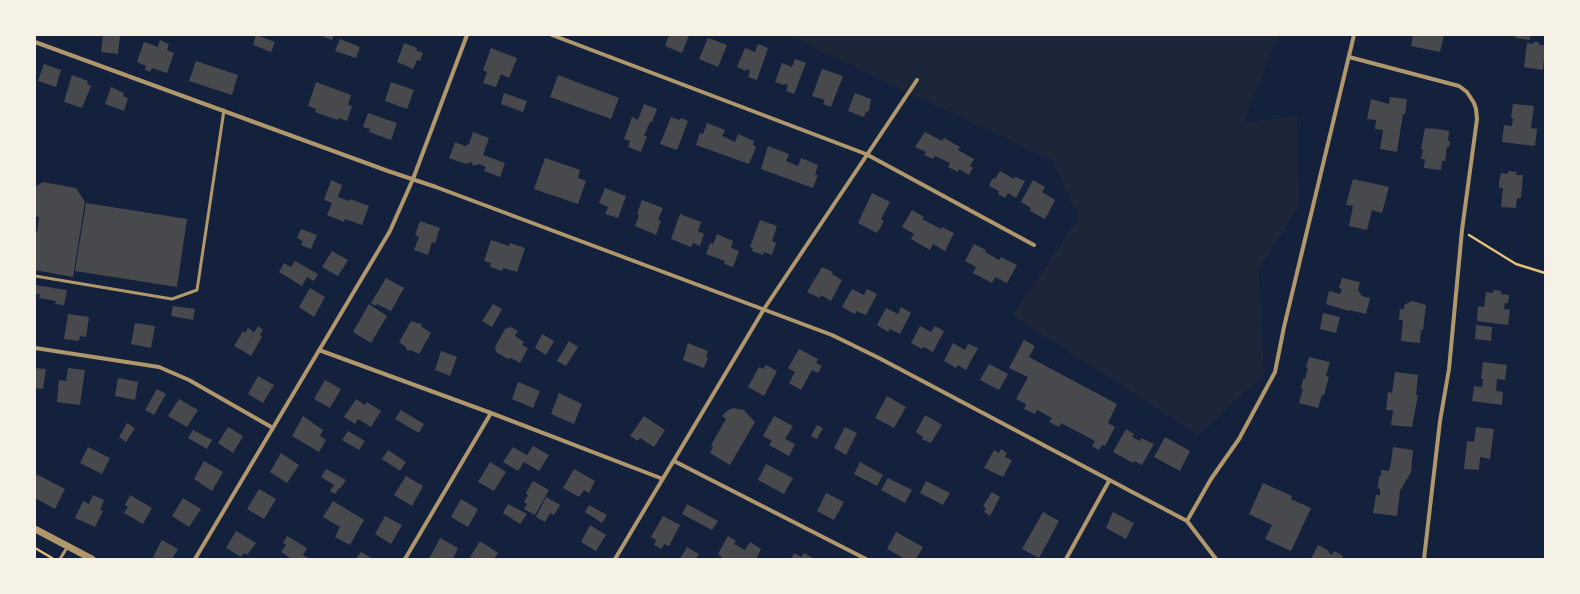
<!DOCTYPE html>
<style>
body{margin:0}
#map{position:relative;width:1580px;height:594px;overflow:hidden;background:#14213d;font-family:"Work Sans",sans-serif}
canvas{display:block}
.frame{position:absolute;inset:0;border:36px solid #f6f1e7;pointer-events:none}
</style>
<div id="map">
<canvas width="1580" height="594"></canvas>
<div class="frame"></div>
</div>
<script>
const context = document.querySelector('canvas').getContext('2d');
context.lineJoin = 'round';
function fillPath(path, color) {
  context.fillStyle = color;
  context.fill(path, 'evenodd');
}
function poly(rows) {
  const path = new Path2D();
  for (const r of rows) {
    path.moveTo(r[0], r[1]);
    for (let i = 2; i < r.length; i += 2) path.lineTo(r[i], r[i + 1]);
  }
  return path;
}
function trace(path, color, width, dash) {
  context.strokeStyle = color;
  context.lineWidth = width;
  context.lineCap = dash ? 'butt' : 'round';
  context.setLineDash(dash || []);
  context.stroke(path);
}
fillPath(poly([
 [787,35,1278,35,1243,123,1297,116,1299,206,1259,269,1264,376,1198,435,1012,315,1079,218,1051,160]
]), '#1d2539');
fillPath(poly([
 [103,35,120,35,118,54,101,52],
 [256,35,275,42,271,52,253,45],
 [319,35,334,35,332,40],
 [669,35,689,35,682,53,665,46],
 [1413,35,1444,35,1440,52,1411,46],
 [1516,35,1530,35,1530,40,1515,38],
 [708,38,727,45,718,67,699,59],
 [340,39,360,47,356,58,335,51],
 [160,40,169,44,167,50,174,53,167,73,152,68,150,72,145,70,146,66,137,62,144,42,158,47],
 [1534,42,1538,42,1540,45,1545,45,1543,70,1524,67,1527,43,1533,44],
 [404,43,417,48,416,50,423,53,420,61,417,60,413,69,397,62],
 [758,44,768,48,757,80,748,77,750,71,747,69,746,71,737,67,745,48,755,52],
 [491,48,517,58,509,78,501,74,496,87,483,83,487,72,483,70],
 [795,59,806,63,794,94,786,91,788,85,784,84,784,85,775,82,782,63,792,67],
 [196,61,238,75,232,95,189,81],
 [44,64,61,70,56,87,38,81],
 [822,69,843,76,831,107,823,104,825,100,812,96],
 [72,75,88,81,87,84,91,86,82,108,64,102],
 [558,75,619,98,611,119,550,97],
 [316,82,351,95,348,105,352,106,347,121,339,118,338,120,326,116,315,112,316,109,308,106],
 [391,82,414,90,407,109,385,101],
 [111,87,124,93,123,96,128,98,124,111,105,104],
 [504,93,527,101,523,112,501,104],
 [855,93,871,99,869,111,866,112,864,117,848,111],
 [1390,97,1407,99,1405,114,1403,114,1397,152,1380,149,1383,130,1375,129,1376,120,1367,119,1371,99,1389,104],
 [644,104,657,109,652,122,650,122,644,136,647,136,641,152,628,147,630,141,624,139,632,117,638,120],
 [1513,104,1534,106,1531,128,1537,129,1535,146,1502,142,1504,125,1512,126,1513,118,1511,118],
 [368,113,397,123,391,140,369,132,370,129,363,127],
 [671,117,680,120,681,118,688,121,677,150,660,144],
 [707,123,725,130,722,136,735,142,738,134,754,141,753,145,756,147,749,164,696,145,700,133,703,134],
 [1425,128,1431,129,1431,128,1449,131,1448,141,1450,141,1449,147,1447,147,1445,161,1442,161,1441,170,1424,168,1425,159,1421,159,1423,149,1421,149],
 [473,132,489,138,483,155,505,163,500,177,484,171,486,167,479,164,473,166,472,162,466,164,449,158,455,142,465,146,469,144],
 [925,132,942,141,944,138,960,147,958,150,974,159,970,166,973,168,969,175,959,169,958,172,948,167,950,163,935,156,933,159,924,155,926,152,915,147],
 [768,146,789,154,786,161,798,166,801,158,818,165,815,175,818,175,813,188,761,169],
 [545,158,580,170,578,178,586,181,578,204,534,189],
 [1000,171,1014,179,1015,177,1025,181,1016,198,1008,193,1005,198,998,194,999,191,989,186,993,178,995,179],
 [1508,171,1517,172,1516,175,1523,175,1521,198,1517,198,1516,208,1501,207,1503,188,1499,188,1499,182,1501,173,1508,174],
 [1353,179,1389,187,1382,213,1372,210,1367,230,1349,226,1353,206,1346,205],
 [331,180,342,185,338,197,349,201,350,199,369,206,362,225,345,219,344,222,327,215,332,203,324,200],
 [1033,180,1045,187,1042,192,1055,200,1045,219,1030,211,1031,208,1021,202],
 [43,182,76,188,85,202,73,277,35,270,35,232,37,232,39,217,35,216,35,187],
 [605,188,626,196,618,218,605,214,608,207,599,203],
 [872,193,890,202,881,219,884,221,877,233,858,223],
 [642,200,663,208,658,220,661,221,656,235,635,226,639,215,637,214],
 [86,203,187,219,177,287,75,271],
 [912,210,924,217,922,219,941,229,942,227,954,233,945,251,933,244,930,250,911,239,914,234,902,227],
 [680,214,701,222,698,231,704,234,700,246,693,243,691,247,671,239],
 [760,220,777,226,772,241,776,243,772,255,764,252,763,255,752,251,753,248,750,247],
 [420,221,440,228,435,243,432,242,428,255,414,250,419,237,415,235],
 [301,229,317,235,311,249,301,245,303,241,297,238],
 [717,234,733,241,731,248,739,251,733,267,724,264,725,261,706,254,710,243,713,244],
 [491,240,509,246,510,243,525,248,517,272,503,268,502,271,490,267,491,263,484,261],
 [974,244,986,250,985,252,999,260,1001,257,1017,265,1007,283,995,277,992,283,973,273,976,267,965,261],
 [332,251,348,260,338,276,322,267],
 [295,261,318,274,314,281,307,277,302,286,279,272,284,263,291,267],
 [822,267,833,272,832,274,842,280,831,301,821,295,820,298,807,292],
 [386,278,404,288,391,311,377,304,376,306,371,303],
 [1342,278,1360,282,1358,290,1362,296,1370,298,1366,314,1349,310,1349,311,1326,304,1329,291,1340,294,1342,289,1339,288],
 [35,285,67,290,64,305,55,304,56,301,39,298,40,294,35,294],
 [310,288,325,297,314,317,299,307],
 [852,289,864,295,867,289,877,294,866,315,856,311,855,314,842,307],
 [1493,290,1501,291,1501,294,1509,295,1508,303,1505,303,1504,309,1510,310,1508,325,1477,321,1478,306,1484,307,1486,292,1493,293],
 [1412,301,1426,305,1423,330,1421,330,1420,343,1401,341,1403,320,1399,320,1400,309,1404,309,1404,305],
 [369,304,387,316,371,343,353,332],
 [493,304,502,309,492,327,482,321],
 [173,306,195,309,193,320,171,316],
 [901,307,911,313,900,334,890,329,888,332,877,325,886,308,898,314],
 [1323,313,1340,317,1336,333,1320,329],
 [68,314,89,317,86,337,80,336,79,341,64,339],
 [411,321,421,324,422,327,431,333,419,354,411,350,407,351,406,347,399,342],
 [135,323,155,326,151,348,131,344],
 [1476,325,1492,327,1491,341,1475,339],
 [258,326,263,330,260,335,262,337,251,356,243,351],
 [920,326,931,332,935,326,944,331,933,352,924,347,922,349,911,343],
 [510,327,518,331,515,336,524,342,522,345,528,348,520,363,511,358,508,359,496,352,495,347,505,329],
 [248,328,254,332,243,351,234,346,243,331,245,333],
 [542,334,554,341,546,355,535,348],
 [1024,340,1035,346,1029,357,1117,404,1108,423,1115,427,1105,446,1102,445,1099,450,1092,446,1095,441,1061,423,1059,427,1049,422,1052,418,1037,410,1035,414,1024,409,1026,404,1016,399,1028,377,1009,368],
 [569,341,578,347,566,366,557,361],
 [688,343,708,351,706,357,708,358,704,368,683,360],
 [953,343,965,350,968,344,978,348,966,370,958,365,956,368,944,361],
 [799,349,818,359,816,363,822,366,818,373,812,370,801,390,789,383,795,372,788,368],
 [441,351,457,357,450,376,435,370],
 [1309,357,1330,362,1326,376,1329,377,1324,395,1322,395,1318,408,1299,403,1303,389,1301,389,1303,379,1305,379,1308,368,1306,367],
 [1483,362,1507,365,1505,380,1497,379,1496,391,1503,392,1502,405,1472,401,1474,386,1482,387,1483,379,1481,379],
 [989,364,1008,374,999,390,980,380],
 [766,365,777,371,764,396,748,387,759,367,763,369],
 [35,368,46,369,43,389,35,388],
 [68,368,85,370,80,405,57,402,59,380,66,381],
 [1395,372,1418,375,1416,395,1418,395,1412,427,1391,425,1393,410,1386,410,1388,392,1392,393],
 [258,376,274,385,263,403,248,394],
 [118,378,138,382,135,400,115,396],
 [325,380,341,389,330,408,314,399],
 [518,382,540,391,533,408,512,399],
 [157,389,166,394,154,415,145,410],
 [559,393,582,404,574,424,551,414],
 [887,396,906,407,894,428,875,418],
 [179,399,198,410,187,427,168,416],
 [356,399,365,405,367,402,381,411,371,427,358,419,355,424,344,417],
 [733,408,744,410,755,422,730,465,710,453,713,447,711,445,726,419,722,416,728,410],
 [401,410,424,424,419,433,395,419],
 [925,415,942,425,931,443,922,439,923,437,916,432],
 [303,416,323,430,320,436,326,440,319,452,292,436],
 [644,416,665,430,654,447,640,438,638,441,630,436],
 [774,416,793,426,785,439,795,444,789,456,769,445,772,441,763,436],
 [127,423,135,428,126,442,119,437],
 [817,425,823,428,817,439,811,436],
 [228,427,243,436,233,453,218,443],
 [845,427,857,433,846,455,834,448],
 [1476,427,1494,429,1490,459,1480,457,1479,470,1464,469,1467,441,1474,442],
 [1126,429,1134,434,1132,437,1140,441,1141,438,1154,444,1142,465,1134,461,1133,463,1113,452],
 [193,430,212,440,207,449,188,438],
 [348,431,365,441,359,450,342,440],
 [1165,437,1190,451,1180,471,1154,457],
 [533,446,549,455,539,471,524,462,518,471,503,462,513,447,527,455],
 [88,447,110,458,102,474,80,463],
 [1393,447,1413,450,1411,472,1400,491,1397,516,1373,513,1376,495,1380,495,1380,489,1378,488,1379,476,1381,476,1381,470,1389,471,1391,463],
 [1001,449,1007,453,1005,457,1012,460,1003,477,984,468,994,450,999,453],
 [388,450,406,462,400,471,382,459],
 [281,453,299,465,287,483,270,472],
 [204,461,223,472,212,491,194,479],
 [490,462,506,472,494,491,478,482],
 [860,462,883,475,877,486,854,474],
 [766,464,793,478,784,494,758,480],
 [326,469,346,480,340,489,339,488,335,494,330,491,334,485,321,477],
 [574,469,595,481,589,493,584,490,579,497,563,488],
 [36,474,65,489,55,509,35,498],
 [406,476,423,486,412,506,394,495],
 [888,478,912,490,905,503,881,490],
 [533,481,549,490,535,515,524,509,527,504,524,502,528,495,526,493],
 [926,481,950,493,943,505,920,493],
 [1263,483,1292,496,1291,499,1311,508,1291,551,1265,539,1272,525,1249,514],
 [259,489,276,499,264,519,247,509],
 [992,492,1000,497,990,516,984,512,986,508,983,506],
 [826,493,844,502,834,520,817,511],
 [93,495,104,500,100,510,103,511,95,527,75,518,83,501,89,504],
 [130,495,152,508,143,524,124,513,128,507,125,505],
 [546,497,560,505,554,515,550,513,545,522,536,517],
 [183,498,201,509,189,527,172,516],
 [461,499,478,509,468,527,451,517],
 [333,501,364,520,350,545,335,537,340,527,323,517],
 [508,504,527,514,520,524,503,513],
 [687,504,718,521,712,530,682,514],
 [589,505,607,515,602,523,585,512],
 [1043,512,1059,521,1039,558,1022,549],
 [1113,512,1134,523,1126,539,1106,528],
 [385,516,402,525,391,544,375,534],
 [663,516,680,525,669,546,664,544,662,549,654,545,656,540,651,537],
 [590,525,606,535,596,551,581,542],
 [236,531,256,543,247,555,244,553,241,557,226,548],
 [896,532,923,547,916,559,905,559,887,549],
 [287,536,307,548,303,555,310,559,292,559,281,552,286,545,283,543],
 [728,536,736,541,734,544,745,550,750,542,761,549,756,559,724,559,718,554],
 [440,538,458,548,453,559,429,559],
 [162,540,178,549,172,559,157,559,153,557],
 [480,541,498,553,494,559,474,559,470,557],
 [1318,545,1329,551,1328,552,1332,555,1334,551,1343,556,1341,559,1311,559],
 [687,547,699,554,696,559,680,559],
 [361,552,373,559,356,559],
 [794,553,801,557,804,553,814,559,791,559]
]), '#48494c');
trace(poly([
 [1469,235,1516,264,1545,273],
 [35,548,52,558]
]), '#e5c07b', 2.5);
trace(poly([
 [35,276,172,299,197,290,224,110],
 [60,559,68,546]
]), '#b1986c', 3);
trace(poly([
 [552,35,866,154,1034,245],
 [35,42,388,171,436,187,832,335,879,358,1187,521,1216,559],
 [1349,57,1459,86,1467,92,1474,103,1476,109,1477,119,1462,230,1449,369,1440,421,1424,559],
 [35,348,159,367,189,380,273,428],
 [319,350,491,413,663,479],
 [674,461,866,559],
 [1187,521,1211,479,1239,439,1275,372,1284,327,1354,35],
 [195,559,390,231,413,179,467,35],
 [405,559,491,413],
 [615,559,764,309,917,80],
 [1066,559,1109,481]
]), '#b1986c', 4);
trace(poly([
 [35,529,92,559]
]), '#b1986c', 7);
</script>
